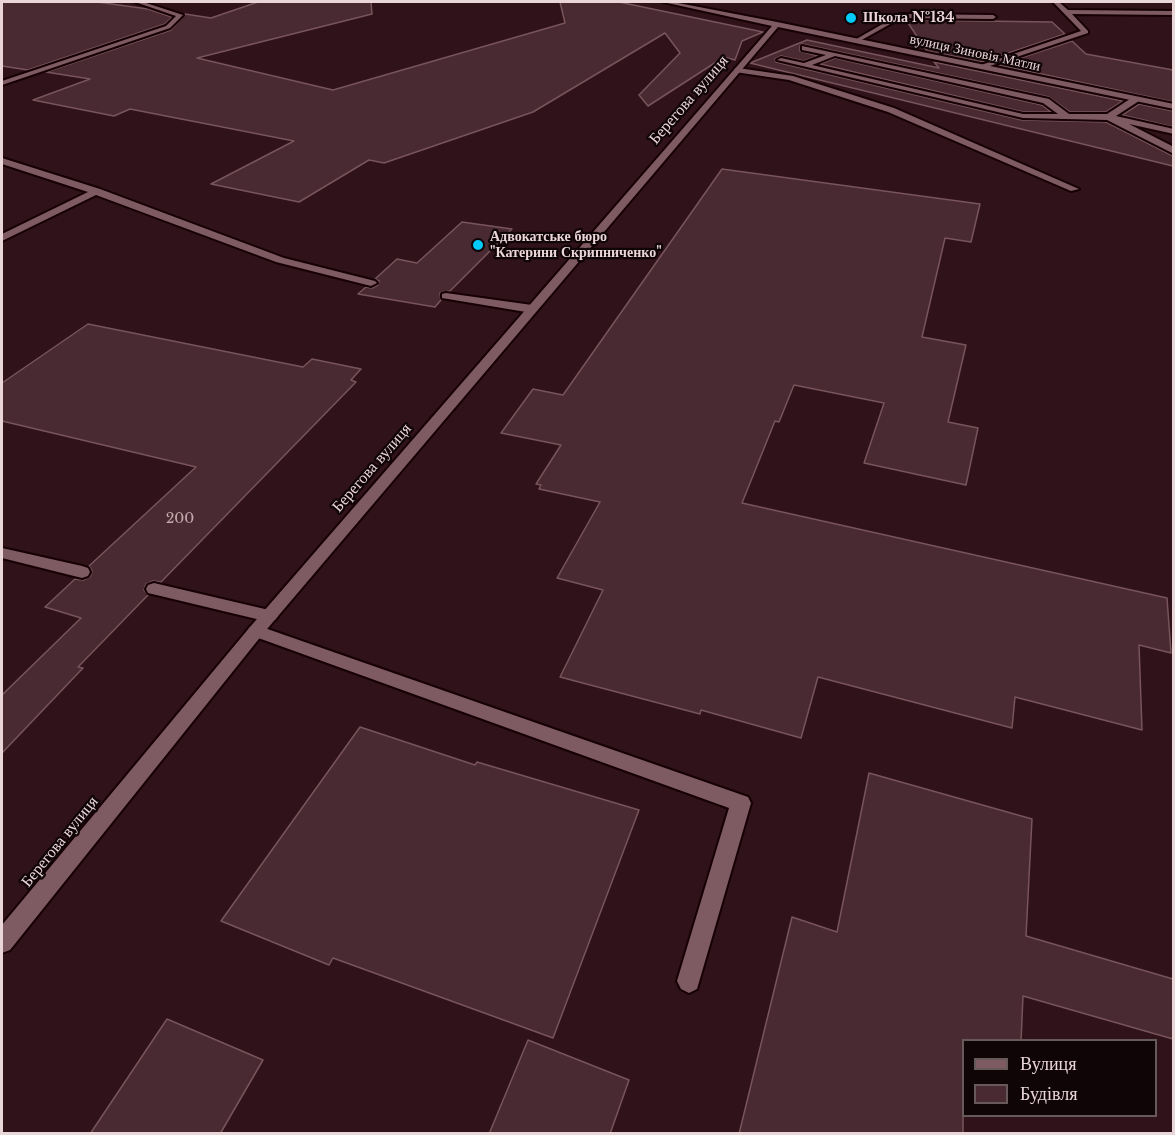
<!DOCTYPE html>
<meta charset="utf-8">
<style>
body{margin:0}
#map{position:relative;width:1175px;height:1135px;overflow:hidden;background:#30121a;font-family:"Libre Baskerville",serif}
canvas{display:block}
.frame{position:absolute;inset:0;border:3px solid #ead5d9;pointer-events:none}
.legend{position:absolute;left:962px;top:1039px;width:195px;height:78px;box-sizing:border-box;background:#0f0406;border:2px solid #67585a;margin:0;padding:8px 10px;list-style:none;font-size:18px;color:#ead5d9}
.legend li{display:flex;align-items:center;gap:12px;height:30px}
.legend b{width:30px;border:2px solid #67585a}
</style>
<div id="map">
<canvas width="1175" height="1135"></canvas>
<div class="frame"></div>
<ul class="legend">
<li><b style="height:8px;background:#7e5a62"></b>Вулиця</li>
<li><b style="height:16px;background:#4a2a32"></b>Будівля</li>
</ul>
</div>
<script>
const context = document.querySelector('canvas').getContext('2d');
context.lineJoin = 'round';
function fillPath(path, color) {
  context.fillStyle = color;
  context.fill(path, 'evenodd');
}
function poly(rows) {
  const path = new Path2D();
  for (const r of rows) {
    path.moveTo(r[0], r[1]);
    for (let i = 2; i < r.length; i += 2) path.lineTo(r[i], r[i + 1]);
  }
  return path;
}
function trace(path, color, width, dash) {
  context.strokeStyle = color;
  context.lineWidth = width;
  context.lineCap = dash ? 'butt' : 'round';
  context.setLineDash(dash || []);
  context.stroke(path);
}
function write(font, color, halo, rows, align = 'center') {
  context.font = font + ' "Libre Baskerville",serif';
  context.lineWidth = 4.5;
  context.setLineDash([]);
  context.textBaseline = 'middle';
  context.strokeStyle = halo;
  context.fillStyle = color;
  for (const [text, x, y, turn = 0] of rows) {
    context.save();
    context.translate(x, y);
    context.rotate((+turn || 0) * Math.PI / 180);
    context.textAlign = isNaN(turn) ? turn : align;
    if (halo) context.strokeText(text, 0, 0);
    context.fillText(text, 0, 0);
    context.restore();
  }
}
const building = poly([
 [2,2,97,2,148,9,172,17,165,24,28,70,2,66,2,2],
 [258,2,371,2,372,14,197,58,333,90,565,23,560,2,619,2,763,32,742,41,735,60,724,57,648,106,639,95,680,53,665,33,533,112,384,163,369,160,299,202,211,184,294,141,130,109,114,116,33,100,90,79,46,72,171,30,185,14,211,18,258,2],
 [906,20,1052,22,1065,34,982,62,927,51,906,20],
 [807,40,939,68,934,62,1123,101,1106,112,1070,112,1049,97,802,44,800,46,800,51,818,56,804,61,781,56,775,59,776,62,1022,120,1106,122,1173,156,1173,166,750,63,807,40],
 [1072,41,1086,54,1173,70,1173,102,999,65,1072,41],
 [835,58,1042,105,1051,112,1023,112,820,64,835,58],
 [1139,104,1173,111,1173,127,1122,115,1139,104],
 [722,169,980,204,971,242,945,238,922,337,966,345,948,422,978,428,966,485,864,463,884,403,794,385,779,422,775,421,742,503,1167,598,1171,653,1139,645,1142,730,1015,697,1012,728,818,677,801,738,701,710,700,714,560,677,603,590,557,578,600,502,539,489,541,485,536,484,561,445,501,433,533,389,563,395,722,169],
 [462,222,512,229,450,291,440,293,441,300,435,307,358,294,366,287,372,288,378,285,379,281,375,279,397,259,417,263,462,222],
 [88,324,303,367,312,359,361,369,351,380,356,382,161,582,153,581,146,584,144,590,148,595,78,667,83,668,2,753,2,695,81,618,45,607,75,579,83,580,90,577,92,571,89,566,196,467,2,421,2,383,88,324],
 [360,727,475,765,477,762,639,810,553,1038,333,958,329,965,221,921,360,727],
 [869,773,1032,819,1026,936,1173,979,1173,1039,1023,996,1021,1041,963,1041,963,1134,739,1134,792,917,837,932,869,773],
 [167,1019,263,1060,220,1134,90,1134,167,1019],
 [528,1040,629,1080,610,1134,489,1134,528,1040]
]);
fillPath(building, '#4a2a32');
trace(building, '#78545c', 1.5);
const service = poly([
 [135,2,143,2,183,15,170,28,2,85,2,81,166,26,176,16,135,2],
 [1053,2,1059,2,1068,10,1174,11,1174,15,1072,14,1088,31,1088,33,981,69,981,65,1081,31,1053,2],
 [900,14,993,15,996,17,993,19,901,18,858,42,853,41,900,14],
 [802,46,1049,99,1069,114,1107,114,1133,97,1139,97,1139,101,1116,116,1174,129,1174,134,1129,124,1174,147,1174,154,1107,120,1023,118,777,60,781,58,804,63,826,55,802,50,802,46],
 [835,56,1043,103,1058,114,1023,114,812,65,835,56],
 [738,68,793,76,894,108,1079,189,1071,191,888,112,789,80,735,72,735,68,738,68],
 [2,158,100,189,284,258,375,281,377,283,371,286,276,262,96,195,2,241,2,234,88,192,2,164,2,158],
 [446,293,532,305,538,309,532,313,442,298,442,294,446,293],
 [2,548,82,566,88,568,90,572,88,576,82,578,2,558,2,548],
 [154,583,269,610,275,612,278,616,275,620,269,622,148,593,146,589,148,585,154,583],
 [256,625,748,797,751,803,697,989,689,993,681,989,677,981,729,808,250,635,247,631,250,627,256,625]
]);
const minor = poly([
 [663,2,673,2,777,22,1174,104,1174,109,778,27,262,635,10,950,2,953,2,925,250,627,772,26,663,2]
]);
trace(service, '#160005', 4);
trace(minor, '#160005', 4);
fillPath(service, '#7e5a62');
fillPath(minor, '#7e5a62');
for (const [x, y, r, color] of [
 [851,18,6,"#02cbf9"],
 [478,245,6,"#02cbf9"]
]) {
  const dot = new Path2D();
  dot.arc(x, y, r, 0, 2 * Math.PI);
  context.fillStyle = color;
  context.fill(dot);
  trace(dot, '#0f0406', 2);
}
write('bold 14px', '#ead5d9', '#0f0406', [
 ["Школа №134",863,18],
 ["Адвокатське бюро",490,237],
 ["\"Катерини Скрипниченко\"",490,253]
], 'left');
write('14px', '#ead5d9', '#0f0406', [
 ["вулиця Зиновія Матли",975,53,12]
]);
write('14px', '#c2aaaf', null, [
 ["200",180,519]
]);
write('16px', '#ead5d9', '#0f0406', [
 ["Берегова вулиця",689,100,-49],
 ["Берегова вулиця",372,468,-49],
 ["Берегова вулиця",60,842,-51]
]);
</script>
